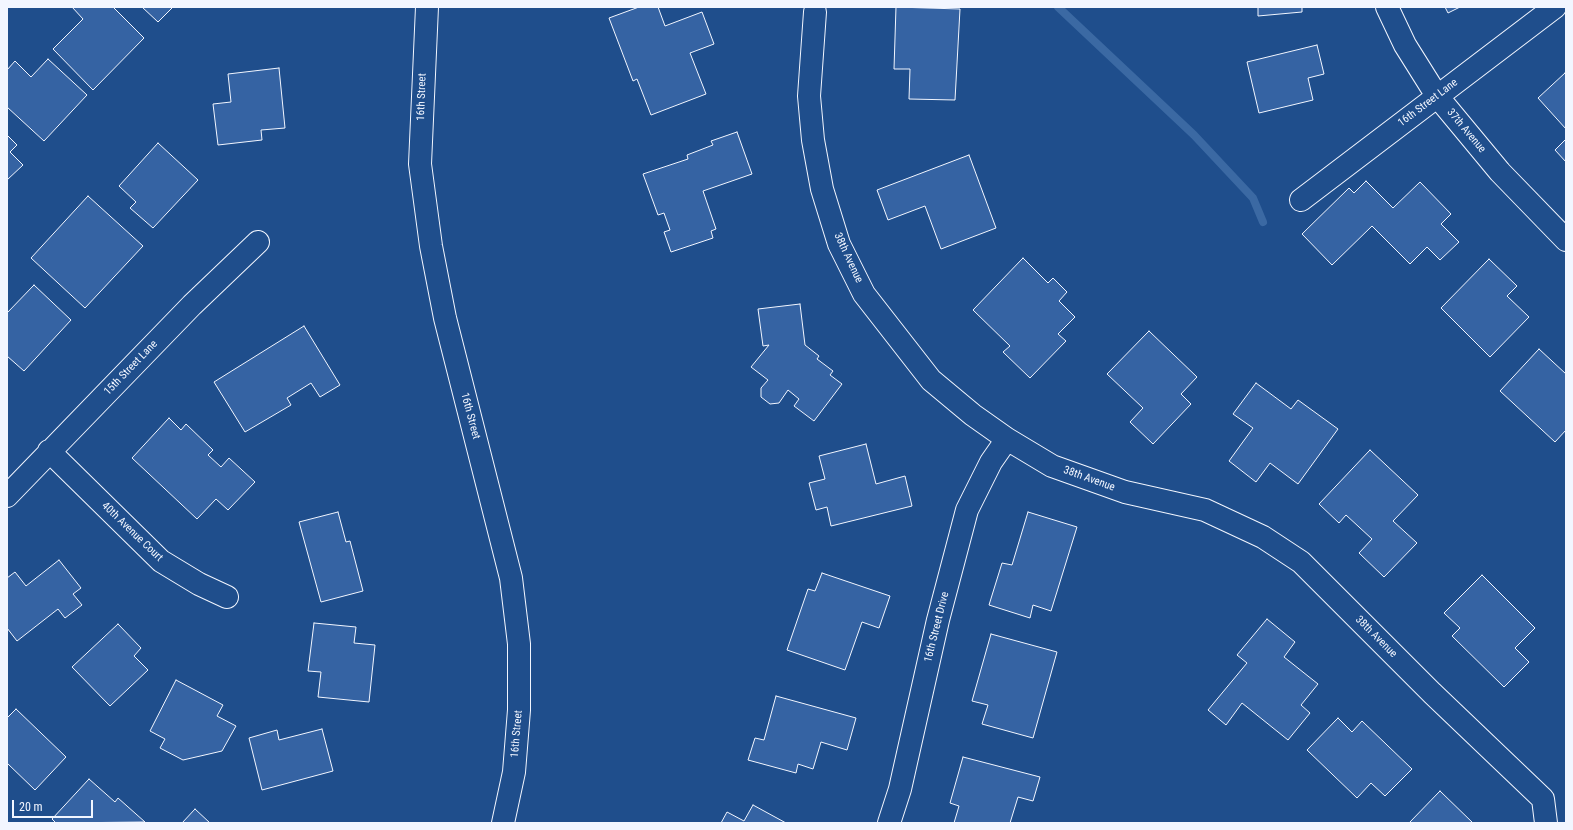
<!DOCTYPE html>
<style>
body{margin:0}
#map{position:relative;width:1573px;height:830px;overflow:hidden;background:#1f4e8c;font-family:"Roboto Condensed",sans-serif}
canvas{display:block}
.frame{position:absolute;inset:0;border:8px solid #f2f6ff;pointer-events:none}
.scale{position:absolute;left:12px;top:800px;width:81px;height:18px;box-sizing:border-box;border:2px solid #f2f6ff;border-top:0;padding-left:5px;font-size:12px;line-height:14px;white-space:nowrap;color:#f2f6ff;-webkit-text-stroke:3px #1f4e8c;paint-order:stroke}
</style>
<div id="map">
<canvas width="1573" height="830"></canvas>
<div class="frame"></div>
<div class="scale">20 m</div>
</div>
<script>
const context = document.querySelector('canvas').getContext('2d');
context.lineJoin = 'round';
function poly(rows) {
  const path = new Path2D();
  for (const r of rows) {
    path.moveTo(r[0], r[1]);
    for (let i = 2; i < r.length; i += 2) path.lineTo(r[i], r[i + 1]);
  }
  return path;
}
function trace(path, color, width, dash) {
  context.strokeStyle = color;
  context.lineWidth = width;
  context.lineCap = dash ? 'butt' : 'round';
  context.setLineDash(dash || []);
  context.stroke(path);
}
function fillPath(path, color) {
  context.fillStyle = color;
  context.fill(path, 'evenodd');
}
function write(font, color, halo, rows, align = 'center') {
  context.font = font + ' "Roboto Condensed",sans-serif';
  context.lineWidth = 3;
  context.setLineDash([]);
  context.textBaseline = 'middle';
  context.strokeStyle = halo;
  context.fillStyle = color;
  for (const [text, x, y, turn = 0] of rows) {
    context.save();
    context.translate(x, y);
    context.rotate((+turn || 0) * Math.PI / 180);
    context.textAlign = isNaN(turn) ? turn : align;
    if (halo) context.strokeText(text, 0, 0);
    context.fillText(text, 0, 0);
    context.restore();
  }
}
trace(poly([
 [1058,7,1194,135,1253,198,1263,222]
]), '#3b69a3', 8);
const building = poly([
 [72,7,113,7,144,38,93,90,53,49,83,19,72,7],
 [142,7,173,7,158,22,142,7],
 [639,7,658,7,665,26,702,12,714,44,690,53,706,94,651,115,637,79,633,81,609,18,639,7],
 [896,7,960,9,955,100,909,99,910,69,894,69,896,7],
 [1258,7,1302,7,1302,12,1258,16,1258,7],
 [1445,7,1460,7,1448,13,1445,7],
 [1317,45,1324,74,1308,78,1313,100,1259,113,1247,62,1317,45],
 [48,59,87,95,44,141,7,107,7,70,15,61,31,77,48,59],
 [279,68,285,128,261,130,262,140,218,145,213,104,231,102,228,74,279,68],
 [1565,73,1566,74,1566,129,1538,98,1565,73],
 [737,132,752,174,703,191,716,229,711,231,713,238,671,252,664,232,670,230,664,213,658,215,643,174,688,159,687,155,713,145,711,141,737,132],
 [7,135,17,145,10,152,23,165,7,180,7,135],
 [1566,139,1566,162,1555,150,1566,139],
 [158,143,198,180,153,228,130,208,136,202,119,186,158,143],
 [969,155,996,228,941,249,925,206,888,220,877,190,969,155],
 [1366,181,1393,208,1420,182,1451,214,1441,224,1459,242,1440,260,1427,247,1410,264,1372,226,1332,265,1302,234,1349,188,1354,193,1366,181],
 [88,196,143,246,85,308,31,258,88,196],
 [1023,258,1048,283,1053,278,1067,292,1059,301,1075,317,1058,334,1066,341,1030,378,1003,352,1010,346,973,310,1023,258],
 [1489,259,1517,286,1507,296,1529,317,1490,357,1441,308,1489,259],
 [34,285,71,320,24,371,7,356,7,313,34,285],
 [800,304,805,345,819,356,817,359,833,371,830,375,842,384,814,421,794,406,799,399,788,390,779,403,770,404,761,397,761,388,768,380,751,367,769,345,763,346,758,309,800,304],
 [304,326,340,385,320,397,311,383,287,398,291,405,245,432,214,382,304,326],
 [1149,331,1197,377,1181,394,1191,404,1153,444,1130,422,1143,408,1107,374,1149,331],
 [1539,349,1566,374,1566,430,1555,442,1500,391,1539,349],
 [1256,383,1291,409,1298,400,1338,429,1298,484,1270,463,1256,482,1229,461,1253,428,1233,414,1256,383],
 [169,418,181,430,186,424,213,450,208,455,221,467,229,458,255,482,228,510,216,499,197,519,132,458,169,418],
 [866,444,876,484,905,476,912,506,831,526,827,507,816,510,809,483,825,479,819,456,866,444],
 [1370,450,1418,495,1393,521,1417,543,1384,577,1359,553,1372,539,1346,515,1339,523,1319,504,1370,450],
 [338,512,346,542,350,541,363,591,321,602,299,522,338,512],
 [1028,512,1077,527,1051,611,1033,605,1030,618,989,605,1002,563,1012,565,1028,512],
 [59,560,81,588,73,594,82,605,65,618,58,609,17,641,7,628,7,578,15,572,26,586,59,560],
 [822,573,890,596,879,628,862,622,845,670,787,650,808,589,815,591,822,573],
 [1482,575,1535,628,1515,648,1529,662,1504,687,1452,636,1460,628,1444,613,1482,575],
 [1267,619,1295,642,1284,657,1318,684,1301,705,1310,713,1288,740,1242,703,1226,725,1208,710,1247,663,1237,655,1267,619],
 [314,623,356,627,354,643,375,645,369,702,318,697,321,672,308,671,314,623],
 [118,624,141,648,134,656,148,670,110,706,72,667,118,624],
 [991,634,1057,652,1033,738,982,724,988,705,972,701,991,634],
 [176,680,223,705,217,716,236,726,222,751,183,760,160,748,165,739,150,731,176,680],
 [776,696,856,718,847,750,821,742,813,769,798,764,796,773,748,760,755,738,764,740,776,696],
 [16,709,66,757,35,790,7,763,7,718,16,709],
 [1338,718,1352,732,1362,721,1412,769,1385,796,1371,783,1357,798,1307,750,1338,718],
 [322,729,333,771,262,790,249,738,277,730,279,740,322,729],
 [963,757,1040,777,1033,801,1018,797,1010,823,954,823,959,806,950,803,963,757],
 [89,779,115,802,118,798,145,822,56,823,52,819,89,779],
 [1440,791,1473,823,1409,823,1440,791],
 [753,805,786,823,721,823,727,812,744,821,753,805],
 [195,809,210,823,182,823,195,809]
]);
fillPath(building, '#3563a3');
trace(building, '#f2f6ff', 1);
const minor = poly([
 [1387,7,1405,45,1437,96,1500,172,1566,240],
 [815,12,809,96,813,140,822,189,839,244,864,294,931,380,973,415,1007,439,1052,466,1125,492,1205,510,1263,537,1301,562,1432,693,1543,799,1546,823],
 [1301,200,1555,7],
 [49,451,161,561,199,584,227,597],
 [7,496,192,305,258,242],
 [889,823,900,789,938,620,967,510,991,462,1007,439]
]);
const major = poly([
 [427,7,420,164,431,246,445,318,511,578,519,644,519,710,514,772,503,823]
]);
trace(minor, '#f2f6ff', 24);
trace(major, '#f2f6ff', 24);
trace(minor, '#1f4e8c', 22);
trace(major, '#1f4e8c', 22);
write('11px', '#f2f6ff', '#1f4e8c', [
 ["16th Street",422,97,-88],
 ["16th Street Lane",1428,103,-37],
 ["37th Avenue",1466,131,50],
 ["38th Avenue",848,258,65],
 ["15th Street Lane",131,368,-46],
 ["16th Street",470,416,75],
 ["38th Avenue",1089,479,20],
 ["40th Avenue Court",132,532,44],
 ["16th Street Drive",937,627,-76],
 ["38th Avenue",1376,637,45],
 ["16th Street",517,734,-85]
]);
</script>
